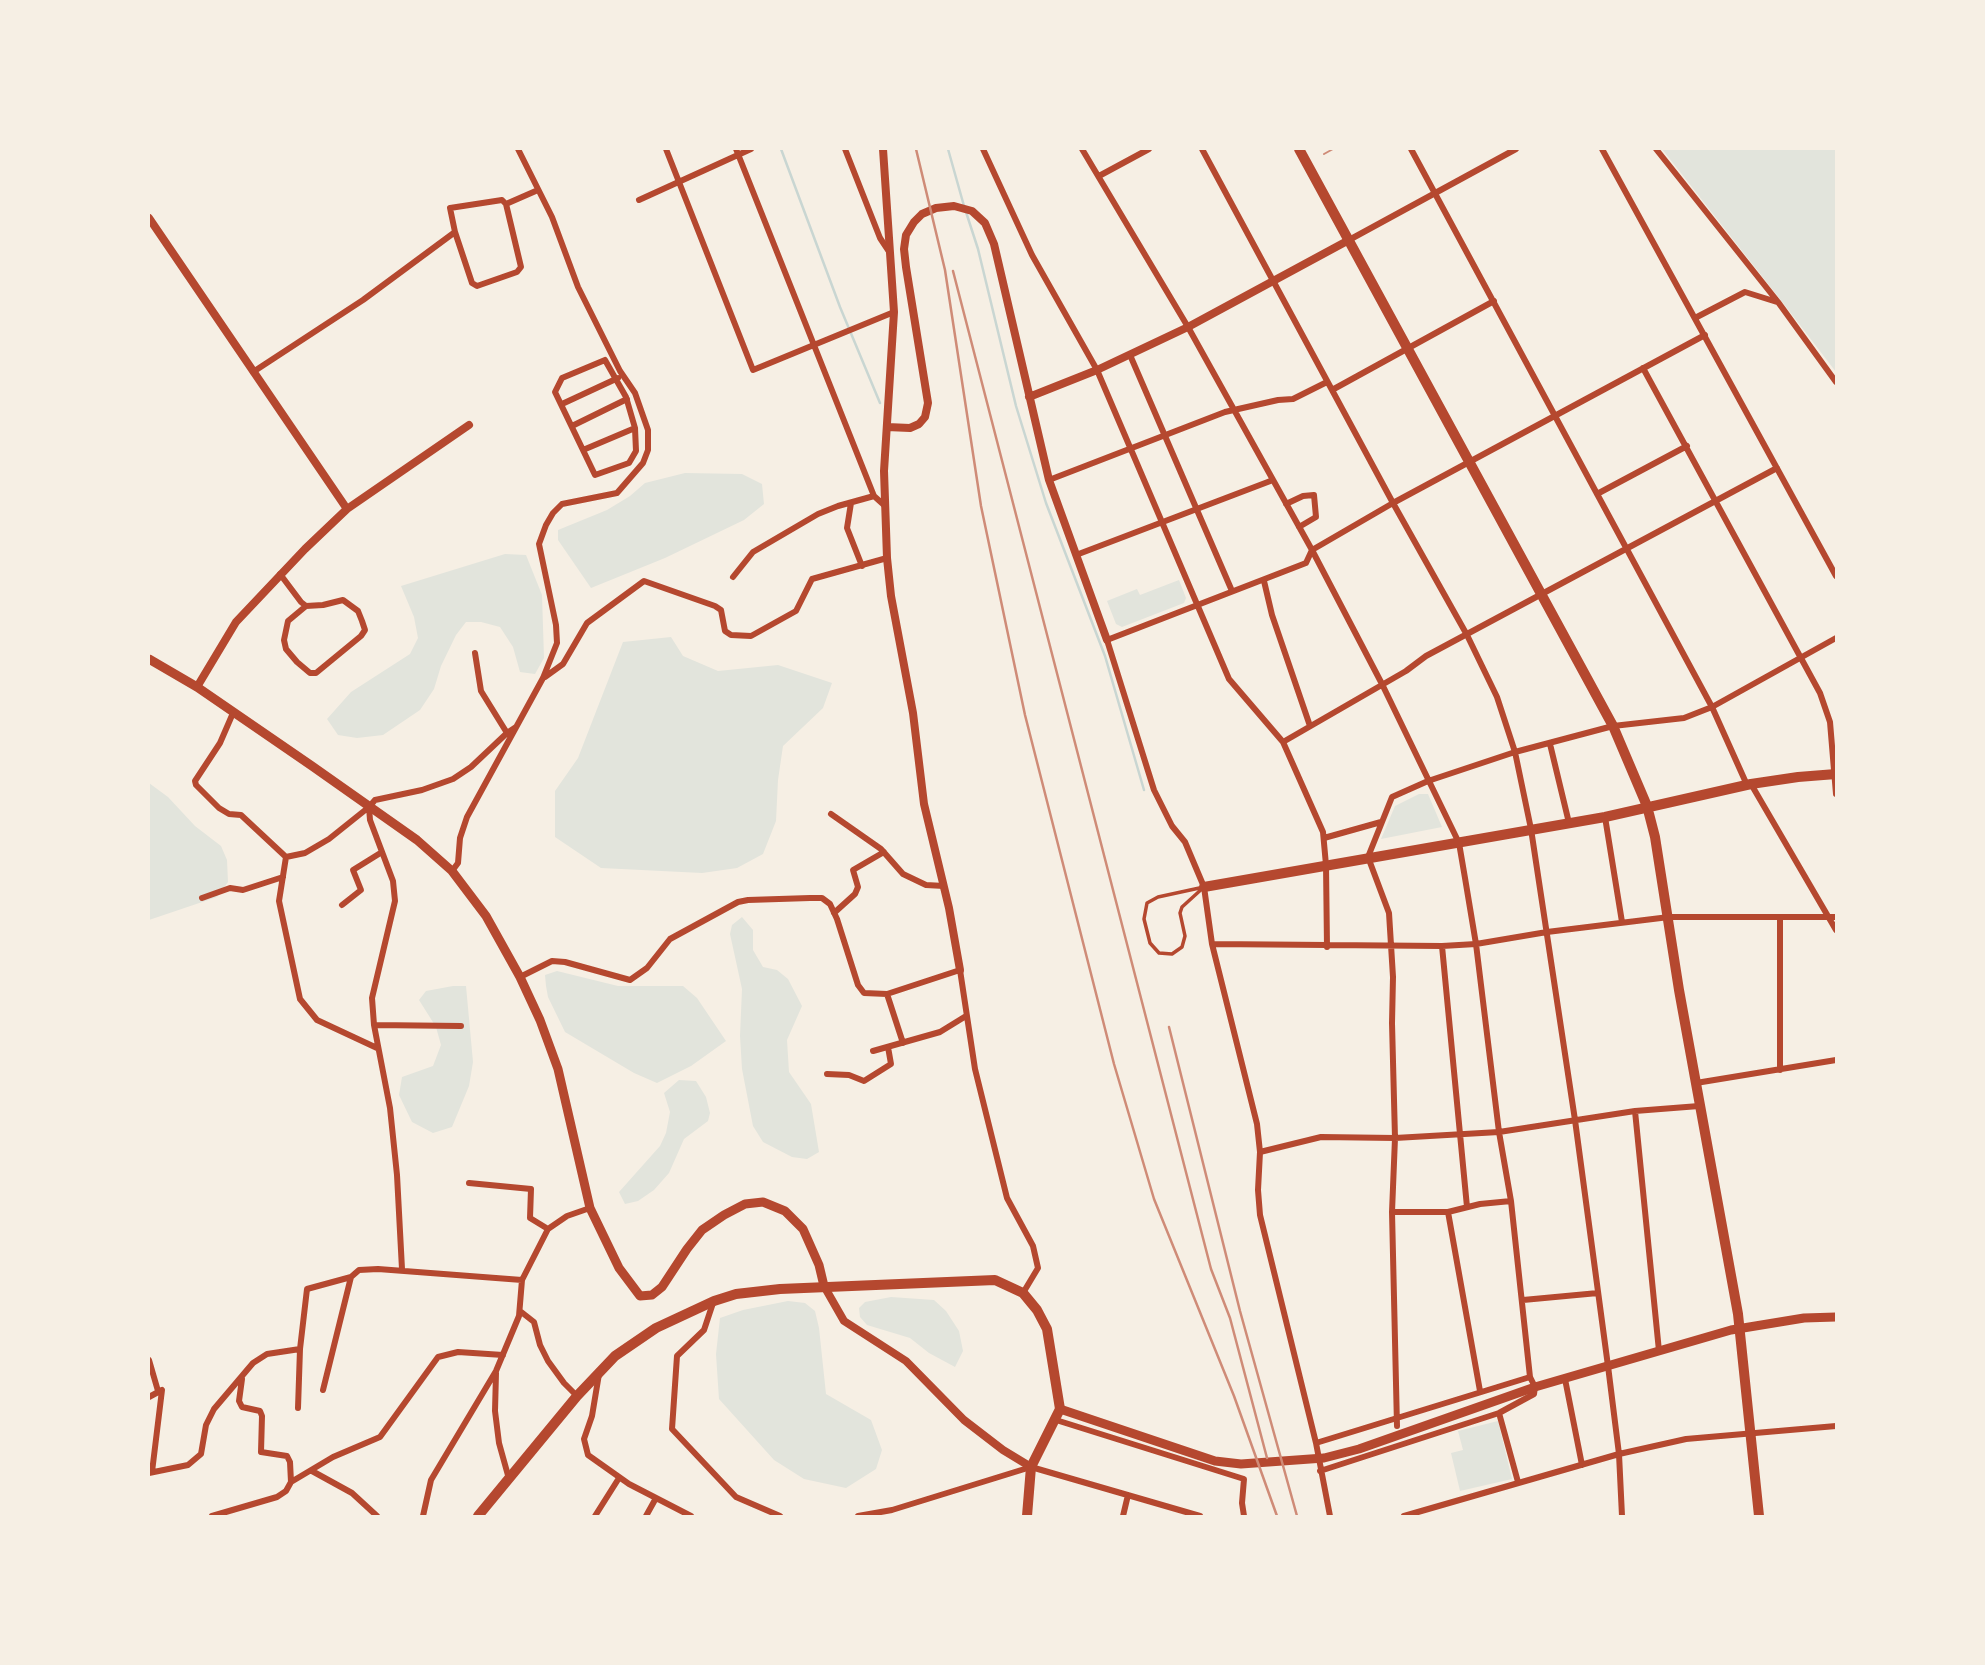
<!DOCTYPE html>
<style>
body{margin:0}
#map{position:relative;width:1985px;height:1665px;overflow:hidden;background:#f6efe4;font-family:Barlow,sans-serif}
canvas{display:block}
.frame{position:absolute;inset:0;border:150px solid #f6efe4;pointer-events:none}
</style>
<div id="map">
<canvas width="1985" height="1665"></canvas>
<div class="frame"></div>
</div>
<script>
const context = document.querySelector('canvas').getContext('2d');
context.lineJoin = 'round';
function fillPath(path, color) {
  context.fillStyle = color;
  context.fill(path, 'evenodd');
}
function poly(rows) {
  const path = new Path2D();
  for (const r of rows) {
    path.moveTo(r[0], r[1]);
    for (let i = 2; i < r.length; i += 2) path.lineTo(r[i], r[i + 1]);
  }
  return path;
}
function trace(path, color, width, dash) {
  context.strokeStyle = color;
  context.lineWidth = width;
  context.lineCap = dash ? 'butt' : 'round';
  context.setLineDash(dash || []);
  context.stroke(path);
}
fillPath(poly([
 [1662,149,1836,149,1836,372,1783,303],
 [685,473,742,474,762,484,764,504,744,520,665,558,591,588,558,540,558,530,607,510,630,496,645,483],
 [505,554,526,555,542,595,544,658,535,674,520,672,513,647,500,627,481,622,466,622,456,635,441,666,434,689,420,710,383,735,357,738,338,735,327,719,351,692,410,654,418,638,414,617,401,586],
 [1179,580,1186,598,1184,603,1122,627,1116,624,1107,601,1137,589,1140,595],
 [671,637,683,656,718,671,778,665,832,683,823,708,783,746,778,780,776,821,763,854,737,868,702,873,601,868,555,837,555,791,578,758,623,642],
 [149,783,168,797,195,826,221,846,227,860,228,882,217,897,149,920],
 [1419,794,1428,794,1442,827,1381,839,1395,806],
 [742,917,753,930,753,950,763,967,777,970,788,979,802,1006,787,1040,789,1072,811,1104,819,1152,807,1159,792,1157,763,1142,753,1126,742,1069,740,1036,742,989,730,934,732,925],
 [557,971,618,986,683,986,697,998,726,1041,691,1066,657,1083,634,1073,565,1032,548,997,546,986,545,975],
 [453,986,466,986,473,1062,469,1086,452,1127,433,1133,412,1122,399,1095,402,1077,433,1066,441,1045,436,1027,419,1000,426,991],
 [679,1080,696,1081,706,1097,710,1113,708,1121,684,1139,669,1173,654,1190,638,1201,625,1204,619,1192,660,1146,666,1133,670,1112,664,1093],
 [891,1297,934,1300,946,1311,959,1331,963,1351,955,1367,929,1353,910,1338,867,1325,860,1317,859,1308,865,1302],
 [788,1301,805,1303,815,1311,819,1328,826,1394,871,1420,882,1450,876,1469,846,1488,804,1479,774,1460,719,1399,716,1354,720,1318,743,1310],
 [1498,1421,1512,1479,1460,1491,1451,1453,1463,1450,1458,1431]
]), '#e2e4dc');
trace(poly([
 [781,149,840,307,880,403],
 [948,149,964,206],
 [966,212,978,249,1016,406,1046,503,1105,656,1144,790]
]), '#c9d6d2', 2.5);
trace(poly([
 [1204,887,1182,907,1180,913,1185,936,1182,947,1172,954,1159,953,1150,943,1144,919,1147,903,1158,897,1204,887]
]), '#b5482f', 3.5);
trace(poly([
 [666,149,753,370,894,312],
 [736,149,874,496,884,505],
 [845,149,880,238,890,253],
 [983,149,1032,255,1097,370,1229,679,1283,742,1323,832,1326,865,1327,947],
 [1082,149,1188,327,1312,550,1382,684,1459,843,1465,878,1476,944,1499,1132,1511,1201,1530,1377,1535,1387,1534,1394,1499,1413,1320,1471],
 [1202,149,1393,503,1467,635,1497,697,1515,752,1531,829,1575,1120,1608,1366,1619,1454,1622,1516],
 [1411,149,1712,707,1747,785],
 [1602,149,1836,576],
 [1656,149,1778,302,1836,382],
 [1099,176,1149,149],
 [639,200,751,149],
 [455,232,472,283,477,286,517,272,521,267,506,204],
 [1349,240,1516,149],
 [1695,318,1745,292,1777,302],
 [1130,355,1232,591],
 [605,360,626,397,635,428,636,451,629,463,595,475,555,392,562,378,605,360],
 [1643,368,1820,693,1830,722,1836,794],
 [253,372,363,300,455,232,450,208,502,200,506,204,538,190],
 [1332,390,1494,301],
 [562,404,618,378],
 [572,426,627,399],
 [583,450,635,428],
 [1049,480,1225,412,1278,400,1293,399,1327,382],
 [1597,494,1687,446],
 [851,503,847,528,862,566],
 [1286,504,1303,496,1314,495,1316,517,1299,527],
 [1076,555,1273,480],
 [280,574,301,602,306,606,323,605,343,600,358,611,362,621,365,630,361,636,316,673,310,673,297,662,286,649,284,640,288,621,306,606],
 [733,577,753,552,818,514,838,506,874,496],
 [1264,581,1272,615,1310,726],
 [475,653,481,691,507,733],
 [545,677,563,664,587,623,644,581,715,606,721,610,725,631,731,635,751,636,796,611,812,579,887,558],
 [233,713,220,743,195,781,196,785,219,808,229,814,241,815,286,857],
 [1283,742,1406,671,1426,656,1777,468],
 [1550,744,1569,823],
 [1751,784,1836,930],
 [369,807,370,820,393,881,395,901,372,998,374,1025,390,1108,397,1175,402,1269],
 [831,814,881,849,903,874,926,885,944,886],
 [1605,817,1622,922],
 [1324,838,1381,822],
 [286,857,305,853,329,839,369,807,375,800,422,790,453,779,471,767,507,733,516,727],
 [286,857,279,901,300,999,317,1020,377,1048],
 [452,871,458,863,460,838,467,817,543,678,557,643,556,625,539,544,546,525,553,513,562,504,617,493,643,463,648,450,648,430,635,393,620,371,578,287,552,217,518,149],
 [202,898,230,888,243,890,283,877],
 [342,905,361,890,353,870,382,852],
 [834,913,855,894,858,887,853,870,884,852],
 [1212,944,1442,946,1476,944,1547,932,1669,917,1836,917],
 [1442,946,1467,1207],
 [520,977,552,961,565,962,630,980,647,968,670,939,738,902,748,900,810,898,822,898,830,904,837,919,858,985,864,993,887,994,960,970,975,1069,1007,1198,1033,1246,1038,1268,1023,1293],
 [887,994,903,1043],
 [374,1025,461,1026],
 [873,1051,940,1032,966,1016],
 [1780,1070,1780,918],
 [827,1074,849,1075,864,1081,891,1064,888,1047],
 [1696,1083,1836,1060],
 [1635,1111,1659,1351],
 [1260,1152,1321,1137,1395,1138,1499,1132,1635,1111,1699,1106],
 [469,1183,531,1189,530,1218,548,1229],
 [1392,1212,1448,1212,1480,1204,1511,1201],
 [1448,1212,1480,1391],
 [1523,1300,1598,1293],
 [713,1303,704,1330,677,1356,672,1429,736,1497,780,1516],
 [520,1311,534,1322,540,1345,548,1361,564,1383,577,1396],
 [149,1360,158,1391],
 [496,1373,495,1411,499,1443,509,1479],
 [599,1374,592,1416,584,1439,588,1455,629,1484,691,1516],
 [242,1379,239,1401,242,1407,260,1411,262,1416,261,1452,287,1456,290,1462,291,1482],
 [1565,1379,1582,1465],
 [323,1390,351,1277],
 [149,1397,162,1390,152,1472],
 [298,1408,300,1349],
 [1499,1413,1518,1482],
 [1056,1420,1244,1479,1242,1503,1244,1516],
 [1397,1426,1392,1212,1395,1138,1392,1023,1393,977,1389,913,1368,857,1392,797,1428,781,1515,752,1613,726,1684,718,1712,707,1836,638],
 [1316,1443,1530,1377],
 [312,1471,352,1493,377,1516],
 [149,1473,188,1465,201,1454,206,1425,214,1409,253,1363,267,1354,300,1349,307,1289,351,1277,359,1270,378,1269,522,1280],
 [212,1516,277,1497,286,1491,291,1482,333,1457,380,1437,438,1357,458,1352,503,1355],
 [423,1516,431,1480,496,1371,519,1316,522,1280,548,1229,567,1216,590,1208],
 [595,1516,619,1478],
 [646,1516,656,1498],
 [858,1516,892,1510,1031,1467,1200,1516],
 [1123,1516,1128,1495],
 [1330,1516,1316,1443,1260,1215,1258,1190,1260,1152,1257,1124,1212,944,1204,887,1185,842,1172,826,1154,790,1107,640,1306,563,1312,550,1393,503,1705,335],
 [1404,1516,1619,1454,1686,1439,1836,1426]
]), '#b5482f', 6);
trace(poly([
 [883,149,894,312,884,471,887,558,891,596,913,713,924,804,949,908,960,970],
 [149,218,347,509],
 [1029,397,1097,370,1188,327,1349,240],
 [887,427,910,428,919,424,925,417,928,403,906,267,904,249,906,235,914,222,922,214,936,208,954,206,972,211,985,223,994,244,1049,480,1107,640],
 [197,687,236,622,305,549,347,509,469,425],
 [824,1286,844,1321,906,1361,964,1420,1003,1450,1031,1467]
]), '#b5482f', 8);
trace(poly([
 [149,659,197,687,312,766,417,840,452,871,486,916,520,977,540,1020,558,1069,590,1208,619,1268,640,1296,652,1295,662,1287,687,1249,702,1230,724,1215,745,1204,763,1202,785,1211,803,1229,819,1265,824,1286],
 [1060,1409,1215,1461,1241,1464,1324,1458,1359,1449,1535,1387,1731,1330,1804,1318,1836,1317]
]), '#b5482f', 9);
trace(poly([
 [1299,149,1613,726,1647,806,1655,837,1679,990,1738,1314,1759,1516],
 [1204,887,1605,817,1751,784,1798,777,1836,774],
 [478,1516,577,1396,615,1356,656,1328,714,1301,736,1294,780,1289,995,1280,1023,1293,1037,1310,1047,1329,1060,1409,1031,1467,1027,1516]
]), '#b5482f', 10);
trace(poly([
 [1324,154,1333,149]
]), '#cf8b77', 2);
trace(poly([
 [916,149,945,270,981,506,1025,715,1114,1064,1154,1199,1234,1396,1277,1516],
 [953,271,1211,1269,1230,1318,1267,1458],
 [1169,1027,1240,1311,1297,1516]
]), '#cf8b77', 2.5);
</script>
